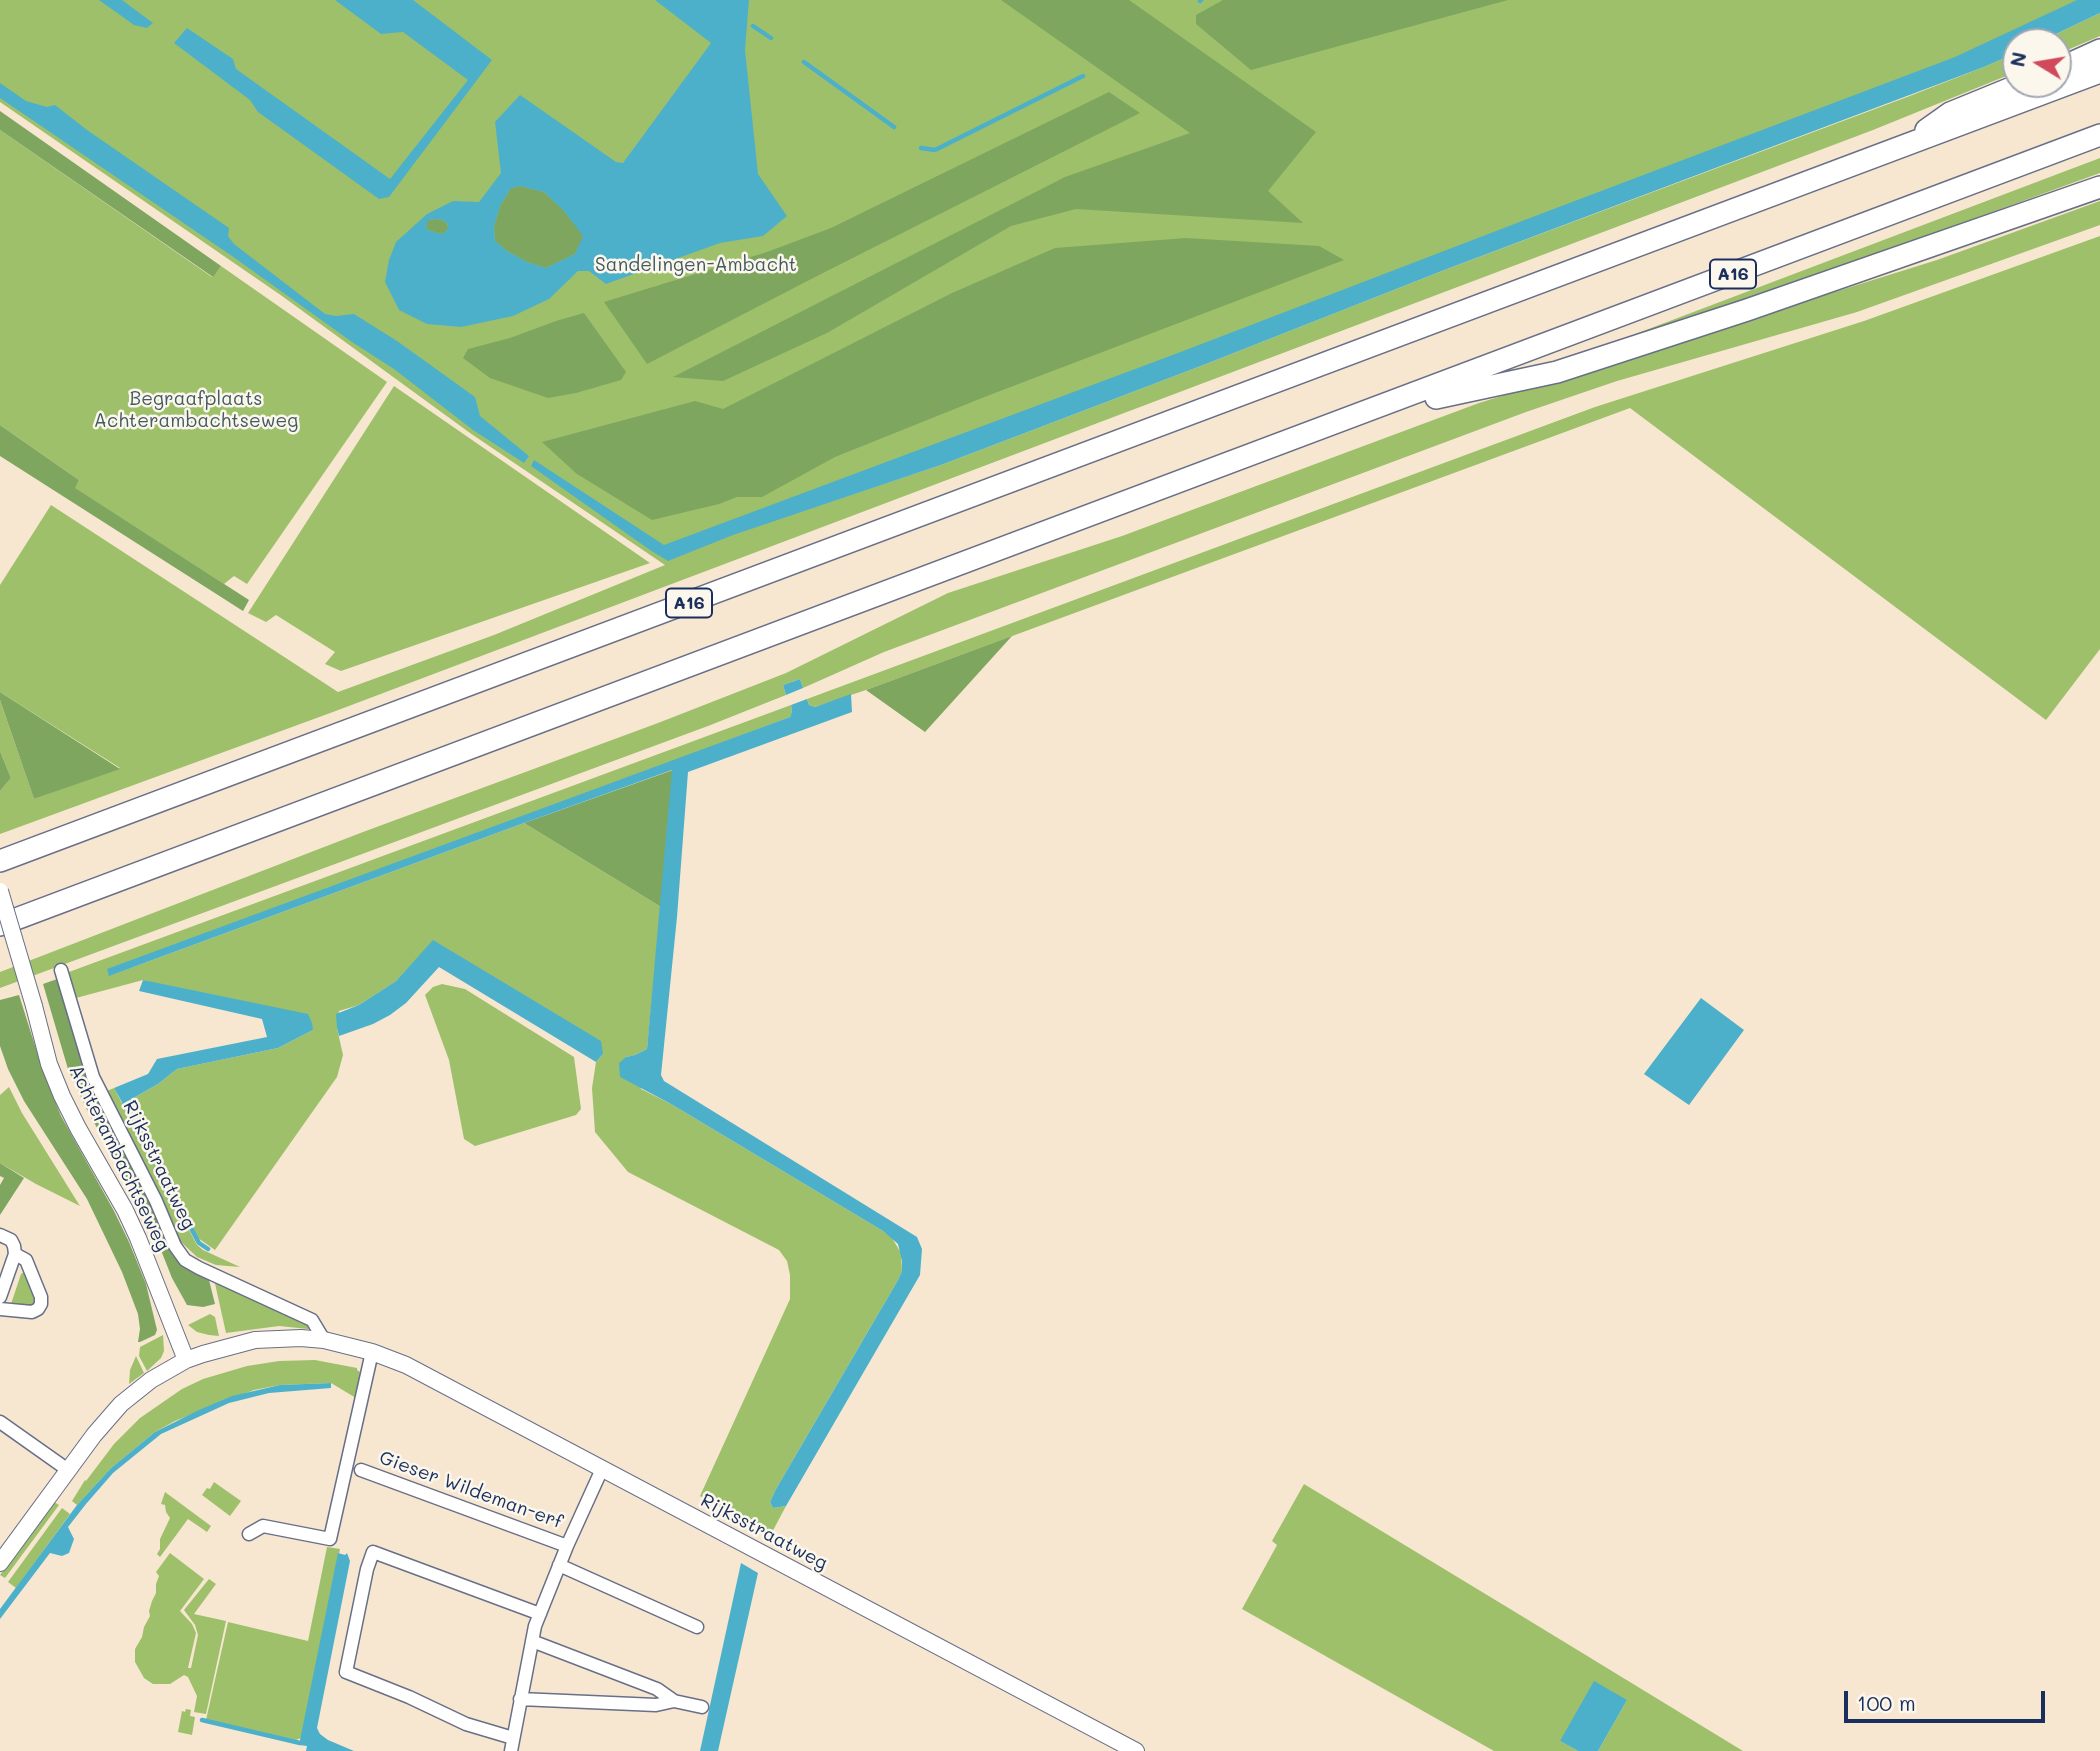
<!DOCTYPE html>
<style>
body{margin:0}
#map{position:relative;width:2100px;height:1751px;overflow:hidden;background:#f7e7d1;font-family:Mali,sans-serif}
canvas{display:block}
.north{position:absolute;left:2002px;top:28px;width:70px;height:70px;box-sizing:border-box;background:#fbf7ec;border:2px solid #a1a7b3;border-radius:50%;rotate:281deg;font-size:19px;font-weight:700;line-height:28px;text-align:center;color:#1b2f5e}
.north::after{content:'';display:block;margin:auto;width:24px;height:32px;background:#d1495b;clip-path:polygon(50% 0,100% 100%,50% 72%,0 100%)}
.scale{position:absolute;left:1844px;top:1691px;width:201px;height:32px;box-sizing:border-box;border:4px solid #1b2f5e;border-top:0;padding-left:9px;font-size:21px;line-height:24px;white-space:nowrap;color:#1b2f5e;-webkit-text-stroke:5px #fbf7ec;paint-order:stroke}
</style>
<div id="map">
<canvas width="2100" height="1751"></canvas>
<div class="north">N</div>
<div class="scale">100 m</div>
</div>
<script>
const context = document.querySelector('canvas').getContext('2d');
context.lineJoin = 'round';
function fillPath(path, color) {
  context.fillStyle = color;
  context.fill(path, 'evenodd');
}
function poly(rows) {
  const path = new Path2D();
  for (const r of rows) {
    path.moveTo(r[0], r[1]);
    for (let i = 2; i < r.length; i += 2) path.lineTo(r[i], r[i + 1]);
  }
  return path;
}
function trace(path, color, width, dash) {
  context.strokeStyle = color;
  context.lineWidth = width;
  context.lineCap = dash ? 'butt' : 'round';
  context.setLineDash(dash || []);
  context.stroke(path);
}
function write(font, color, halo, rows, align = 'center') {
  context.font = font + ' Mali,sans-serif';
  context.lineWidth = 5;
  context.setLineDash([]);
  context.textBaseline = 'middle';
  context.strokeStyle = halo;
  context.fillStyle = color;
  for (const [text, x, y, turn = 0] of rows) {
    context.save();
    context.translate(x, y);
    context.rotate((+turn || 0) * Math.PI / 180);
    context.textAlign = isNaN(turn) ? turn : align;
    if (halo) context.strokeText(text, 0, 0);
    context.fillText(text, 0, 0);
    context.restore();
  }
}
fillPath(poly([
 [0,0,2098,0,1968,55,800,512,941,465,1206,364,1447,269,1907,97,1984,67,2016,53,2016,72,1873,130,333,712,0,834,0,791,11,778,0,751,0,700,34,799,120,768,0,692,0,585,51,505,338,692,494,635,665,565,470,433,282,296,0,102],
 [2100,13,2100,36,2058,54,2058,42,2039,42],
 [0,130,212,277,221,266,387,382,247,584,234,576,224,584,74,488,79,480,0,425],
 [2100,158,2100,173,1709,315,1601,347],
 [2100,201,2100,225,1857,312,1617,381,1526,412,884,652,803,688,800,679,783,685,786,695,708,726,0,988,0,972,363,832,658,723,786,673,948,593,1122,536,1479,403,1937,260],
 [2100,236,2100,649,2046,720,1630,408,866,690,815,707,809,705,807,699,1595,407,1864,321],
 [394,386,650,563,341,671,325,664,335,652,276,615,266,622,248,613],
 [791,705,792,711,790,717,109,976,524,823,661,907,647,1049,635,1055,626,1057,641,1089,671,1104,883,1231,892,1238,901,1253,902,1271,898,1280,776,1489,770,1502,773,1508,786,1506,770,1536,700,1496,790,1299,790,1275,787,1261,779,1250,628,1172,595,1132,592,1088,596,1062,603,1054,502,983,433,941,396,981,359,1005,339,1011,337,1028,343,1055,337,1077,215,1250,198,1238,125,1103,158,1084,177,1069,278,1048,313,1030,143,980,76,998,69,972],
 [442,984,465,989,574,1057,581,1109,576,1115,475,1146,464,1139,449,1060,425,995,433,987],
 [9,1087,22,1113,80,1206,36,1184,0,1163,0,1095],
 [114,1088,197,1245,203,1250,240,1267,216,1265,197,1257,180,1241,107,1091],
 [24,1272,26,1273,37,1300,36,1307,11,1304,21,1274],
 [214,1279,312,1325,308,1329,279,1326,226,1333],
 [210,1314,215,1317,219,1336,209,1335,197,1332,188,1325],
 [163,1335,164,1351,161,1358,147,1371,139,1356,140,1347],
 [136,1356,144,1373,129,1384,130,1370],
 [315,1360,357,1368,357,1370,360,1372,356,1398,331,1383,280,1385,254,1390,175,1421,155,1432,111,1468,77,1505,72,1501,85,1480,86,1481,114,1444,140,1418,182,1389,203,1379,247,1366,279,1361],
 [214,1482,241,1501,230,1516,202,1495,207,1488,210,1489],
 [1304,1484,1525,1618,1743,1751,1598,1751,1627,1700,1560,1741,1578,1751,1494,1751,1242,1609,1277,1545,1272,1541],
 [165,1492,211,1526,207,1532,188,1519,160,1557,157,1554,160,1549,160,1539,170,1518,166,1512,165,1505,161,1504],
 [54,1502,59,1505,5,1578,0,1575],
 [62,1508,70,1514,16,1588,8,1582],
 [327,1547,340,1549,301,1738,296,1740,206,1720,228,1622,308,1641],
 [170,1553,204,1579,180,1611,192,1624,196,1633,188,1668,191,1668,198,1635,195,1625,184,1610,209,1579,216,1584,194,1614,226,1621,206,1714,194,1712,197,1696,188,1677,184,1675,170,1684,153,1684,144,1678,135,1662,135,1649,142,1637,144,1627,150,1616,149,1611,152,1601,156,1593,156,1584,159,1576,156,1572],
 [186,1709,191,1710,190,1716,195,1717,192,1735,178,1732,182,1711,185,1712]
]), '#9ec06a');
fillPath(poly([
 [1001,0,1129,0,1316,132,1268,191,1303,223,1076,209,1011,226,827,333,723,381,673,377,1065,177,1190,133],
 [1223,0,1508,0,1251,70,1196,24,1196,15],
 [1109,92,1140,113,819,275,647,364,604,302,767,252,831,228],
 [0,111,221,266,213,277,0,130],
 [520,186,544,192,564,211,584,236,575,254,546,268,527,262,507,251,495,241,494,227,500,206,511,188],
 [437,219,445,221,448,226,446,232,440,234,426,229,427,220],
 [1186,238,1319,246,1344,260,987,396,835,457,762,497,737,497,719,504,652,520,577,474,542,442,695,401,723,409,952,293,1055,248],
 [584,313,626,372,621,380,576,393,548,398,490,378,463,358,468,349,510,338,556,321],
 [0,425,79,480,75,488,249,600,243,611,0,456],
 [1012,636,925,732,866,690],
 [0,692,120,769,34,799,0,700],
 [0,751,11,778,0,791],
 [673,770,661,907,524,823],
 [60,978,87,1072,181,1259,208,1276,215,1304,203,1307,187,1305,172,1278,147,1215,88,1112,68,1069,43,984],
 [19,995,44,1074,61,1116,114,1211,129,1242,146,1284,157,1330,155,1335,140,1342,138,1342,140,1329,138,1314,122,1272,87,1199,24,1101,8,1069,0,1046,0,1000],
 [0,1163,24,1178,0,1215,0,1185,4,1178,0,1176]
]), '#7ea65e');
fillPath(poly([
 [99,0,122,0,153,23,147,28,134,25],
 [335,0,413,0,492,60,389,197,379,199,258,112,250,100,174,43,187,28,233,59,236,69,390,179,468,80,403,32,381,34],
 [655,0,749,0,745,50,758,174,787,216,763,236,720,243,606,284,589,271,578,271,549,299,513,316,461,327,427,324,399,310,385,282,389,260,396,242,427,214,453,201,479,202,501,173,495,122,520,95,616,162,623,163,711,43],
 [520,186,544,192,564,211,583,236,575,254,546,268,527,262,507,251,495,241,494,227,500,206,511,188],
 [437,219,445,221,448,225,446,232,440,234,426,229,428,220],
 [2077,0,2100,0,2100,13,2039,42,2016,42,2016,53,1984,67,1447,269,1206,364,941,465,733,535,668,561,650,550,531,466,534,460,664,545,1178,353,1543,213,1955,57],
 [0,83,26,101,47,107,55,105,87,130,229,228,228,236,234,244,325,314,336,316,354,314,397,341,475,397,480,416,529,456,524,463,473,430,394,369,352,342,232,256,0,98],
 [800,679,803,688,786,695,783,685],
 [851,694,852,712,688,772,677,917,661,1075,664,1081,917,1237,922,1249,920,1275,786,1506,773,1508,770,1502,776,1489,898,1280,902,1271,902,1261,898,1244,883,1231,671,1104,620,1077,619,1063,626,1057,635,1055,647,1049,672,770,524,823,109,976,107,969,790,717,792,711,791,705,807,699,809,705,815,707],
 [433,940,601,1041,603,1054,596,1062,439,967,406,1003,390,1015,373,1024,339,1036,337,1028,336,1014,359,1005,396,981],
 [143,980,308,1014,312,1023,313,1030,278,1048,177,1069,158,1084,123,1104,114,1088,148,1074,157,1059,267,1037,262,1019,139,991],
 [1701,998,1744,1030,1689,1105,1644,1074],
 [331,1383,331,1388,269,1393,229,1403,161,1434,113,1473,86,1504,68,1527,74,1539,69,1553,62,1556,50,1553,0,1619,0,1609,77,1505,111,1468,155,1432,199,1410,232,1396,280,1385],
 [338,1553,345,1555,347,1553,350,1561,317,1728,320,1734,328,1740,354,1751,306,1751,307,1746,299,1745],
 [741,1563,758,1573,718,1751,700,1751],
 [1594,1681,1627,1700,1598,1751,1578,1751,1560,1741]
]), '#4cb0cb');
trace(poly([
 [1200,1,1201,0],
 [753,26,771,38],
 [804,62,894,127],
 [921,148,935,150,1083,76],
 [124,1104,199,1243,208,1249],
 [202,1720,300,1743]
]), '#4cb0cb', 4.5);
const street = poly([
 [61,970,93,1077,156,1201,175,1246,185,1260,199,1268,312,1320,324,1340],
 [0,1235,11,1240,14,1246,15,1254,0,1297],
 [0,1309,32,1312,38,1309,41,1304,41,1297,26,1260,15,1254],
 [0,1422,68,1470],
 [361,1470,567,1546],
 [249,1534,263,1526,330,1539,372,1352],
 [559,1565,697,1627],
 [532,1641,657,1689,674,1701,702,1707],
 [520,1699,656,1705,674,1701],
 [513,1738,466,1724,409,1697,346,1672,367,1569,373,1552,540,1614],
 [511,1751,535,1626,567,1546,602,1469]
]);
const secondary = poly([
 [34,1006,49,1064,62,1096,78,1128,125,1210,138,1238,186,1360],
 [0,1563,94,1435,121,1404,151,1380,186,1360,203,1354,255,1340,301,1338,324,1340,372,1352,406,1365,1136,1751]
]);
const highway = poly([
 [2058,69,2100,50],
 [1926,130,1950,113,2021,84],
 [1436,398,1557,372,1747,310,2100,187],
 [0,861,2100,72],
 [0,925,2100,135]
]);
trace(street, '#686f86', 15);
trace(secondary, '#686f86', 18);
trace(highway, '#686f86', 24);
trace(street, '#fff', 12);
trace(secondary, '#fff', 16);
trace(highway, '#fff', 21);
const secondaryBridge = poly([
 [0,891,34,1006]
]);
trace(secondaryBridge, '#686f86', 18, []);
trace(secondaryBridge, '#fff', 16);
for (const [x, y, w] of [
 [1733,274,46],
 [689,603,46]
]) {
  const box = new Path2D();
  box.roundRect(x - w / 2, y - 14.5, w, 29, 5);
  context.fillStyle = '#fbf7ec';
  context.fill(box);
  trace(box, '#1b2f5e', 2);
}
write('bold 18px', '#1b2f5e', null, [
 ["A16",1733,274],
 ["A16",689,603]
]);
write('19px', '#425a62', '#fbf7ec', [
 ["Sandelingen-Ambacht",696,265],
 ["Begraafplaats",196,399],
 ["Achterambachtseweg",196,421]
]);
write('19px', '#1b2f5e', '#fbf7ec', [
 ["Achterambachtseweg",119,1158,64],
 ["Rijksstraatweg",159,1165,64],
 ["Gieser Wildeman-erf",471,1490,20],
 ["Rijksstraatweg",764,1532,28]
]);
</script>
